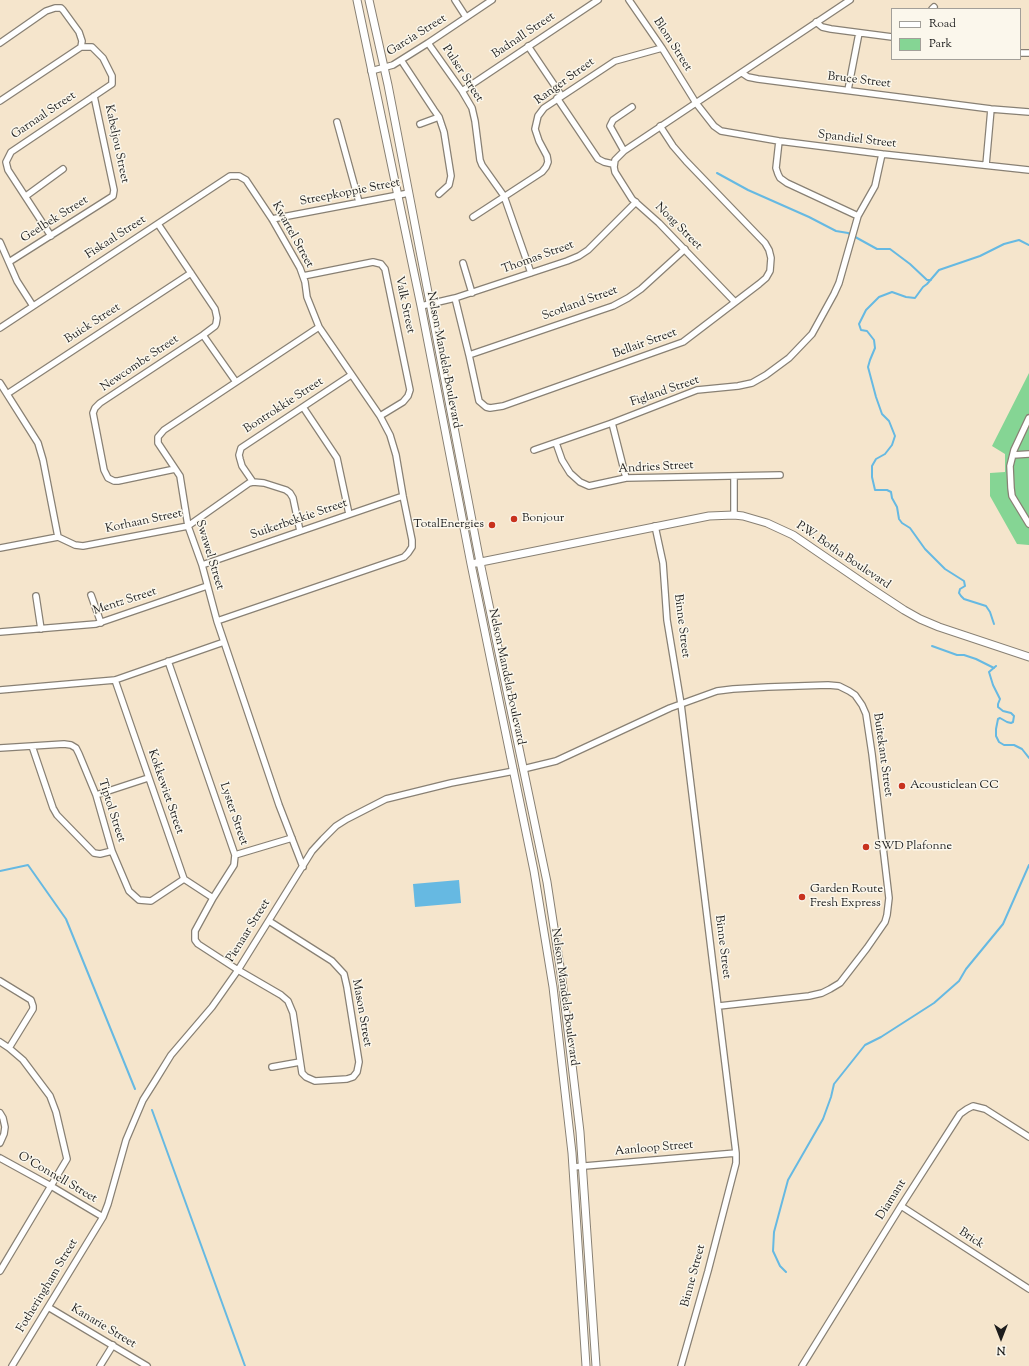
<!DOCTYPE html>
<style>
body{margin:0}
#map{position:relative;width:1029px;height:1366px;overflow:hidden;background:#f5e5cc;font-family:"Sorts Mill Goudy",serif}
canvas{display:block}
.legend{position:absolute;left:891px;top:8px;width:130px;height:52px;box-sizing:border-box;background:#fbf7ec;border:1px solid #a29f99;margin:0;padding:5px 7px;list-style:none;font-size:12px;color:#1c1c1c}
.legend li{display:flex;align-items:center;gap:8px;height:20px}
.legend b{width:20px;border:1px solid #a29f99}
.north{position:absolute;left:981px;top:1318px;width:40px;height:40px;-webkit-text-stroke:3px #fbf7ec;paint-order:stroke;rotate:180deg;font-size:11px;font-weight:700;line-height:16px;text-align:center;color:#1c1c1c}
.north::after{content:'';display:block;margin:auto;width:14px;height:18px;background:#1c1c1c;clip-path:polygon(50% 0,100% 100%,50% 72%,0 100%)}
</style>
<div id="map">
<canvas width="1029" height="1366"></canvas>
<ul class="legend">
<li><b style="height:5px;background:#fff"></b>Road</li>
<li><b style="height:11px;background:#85d594"></b>Park</li>
</ul>
<div class="north">N</div>
</div>
<script>
const context = document.querySelector('canvas').getContext('2d');
context.lineJoin = 'round';
function fillPath(path, color) {
  context.fillStyle = color;
  context.fill(path, 'evenodd');
}
function poly(rows) {
  const path = new Path2D();
  for (const r of rows) {
    path.moveTo(r[0], r[1]);
    for (let i = 2; i < r.length; i += 2) path.lineTo(r[i], r[i + 1]);
  }
  return path;
}
function trace(path, color, width, dash) {
  context.strokeStyle = color;
  context.lineWidth = width;
  context.lineCap = dash ? 'butt' : 'round';
  context.setLineDash(dash || []);
  context.stroke(path);
}
function write(font, color, halo, rows, align = 'center') {
  context.font = font + ' "Sorts Mill Goudy",serif';
  context.lineWidth = 3;
  context.setLineDash([]);
  context.textBaseline = 'middle';
  context.strokeStyle = halo;
  context.fillStyle = color;
  for (const [text, x, y, turn = 0] of rows) {
    context.save();
    context.translate(x, y);
    context.rotate((+turn || 0) * Math.PI / 180);
    context.textAlign = isNaN(turn) ? turn : align;
    if (halo) context.strokeText(text, 0, 0);
    context.fillText(text, 0, 0);
    context.restore();
  }
}
fillPath(poly([
 [1029,373,1029,545,1017,544,990,496,990,473,1005,472,1005,454,992,446]
]), '#85d594');
fillPath(poly([
 [459,880,461,903,415,907,413,884]
]), '#66b9e2');
trace(poly([
 [717,173,748,190,809,217,836,231,848,233,877,249,890,249,910,264,927,280,931,280],
 [994,624,990,612,986,606,964,599,961,596,959,593,960,589,965,586,964,581,945,569,925,549,910,528,902,523,899,519,897,507,892,498,891,492,887,490,875,490,872,477,872,466,876,459,885,454,892,445,895,436,889,421,882,414,876,397,868,367,870,360,875,348,874,340,867,331,861,330,859,324,866,310,879,297,892,292,906,297,915,298,923,287,927,284,939,270,980,256,1004,244,1019,240,1029,245],
 [932,646,957,655,964,655,976,659,994,668],
 [996,666,989,672,993,685,1000,699,998,704,998,707,1003,711,1011,713,1014,716,1013,722,1011,723,1007,722,1000,718,998,719,996,729,996,736,999,742,1004,745,1014,745,1022,749,1029,758],
 [0,871,28,865,66,919,135,1089],
 [152,1110,245,1366],
 [786,1272,780,1266,773,1251,774,1232,788,1180,823,1119,831,1097,834,1084,865,1045,881,1037,934,1003,959,981,966,969,1003,924,1029,865]
]), '#66b9e2', 2);
const minor = poly([
 [455,0,466,17],
 [629,0,662,48,696,103,714,126,721,131,779,141,882,154,1029,170],
 [932,9,934,7],
 [816,22,822,27,831,29,892,37],
 [0,43,46,11,55,8,61,8,63,10,79,32,82,41,81,47,0,101],
 [428,43,462,91,472,108,475,121,480,160,482,165,504,196,531,273],
 [528,46,561,95],
 [1020,53,1029,53],
 [401,60,434,110,439,117,444,132,451,176,449,185,439,194],
 [371,71,393,65,428,43,492,0],
 [742,73,748,77,758,79,991,109,1029,112],
 [848,90,859,33],
 [462,91,598,0],
 [557,98,598,159,604,162,613,164],
 [337,122,359,202],
 [420,124,439,117],
 [779,141,776,168,778,174,780,178,787,183,858,216],
 [624,151,610,126,613,120,632,107],
 [986,165,991,109],
 [26,196,63,169],
 [473,217,542,172,546,167,548,162,547,156,539,141,535,129,538,116,544,108,615,61,662,48],
 [272,219,409,193],
 [158,224,215,309,217,318,216,324,215,326,203,335,100,403,95,408,93,413,104,470,108,478,114,481,118,481,175,469],
 [51,236,8,170,6,162,11,152,112,84,112,76,103,58,92,47,81,47],
 [0,242,17,281,33,306],
 [9,262,113,196,114,190,94,96],
 [463,263,472,293],
 [303,276,373,262,381,264,385,269,410,390,408,396,403,402,380,416],
 [455,298,469,355,479,401,486,407,490,408,503,406,683,342,759,284,766,278,770,271,771,258,769,250,765,243,686,161,673,146,660,126],
 [735,302,659,223,632,199,615,172,614,167,615,160,624,151,850,0],
 [421,306,455,298,567,261,579,256,588,250,636,202],
 [0,328,230,176,239,176,246,180,272,219,300,268,305,282,307,297,319,327,380,416,390,435,396,455,403,496,412,540,412,547,408,553,404,557,217,621],
 [203,335,236,382],
 [469,355,613,306,628,298,641,289,685,249],
 [0,383,38,443,43,460,58,537],
 [7,394,191,273],
 [303,407,337,458,349,514],
 [1029,418,1014,450,1010,466,1011,488,1012,496,1029,524],
 [612,423,626,478],
 [556,443,562,460,570,473,580,482,589,486,626,478,780,475],
 [534,450,612,423,697,390,738,386,752,383,766,375,789,358,812,334,834,294,839,283,858,216,875,186,882,154],
 [1013,455,1029,454],
 [734,476,734,515],
 [253,482,242,466,240,459,239,455,241,448,351,375],
 [655,526,663,563,667,620,681,704,736,1153,736,1163,708,1271,681,1366],
 [0,548,58,537,75,545,83,546,188,526,249,483,253,482,264,483,286,490,290,493,293,498,300,531],
 [202,565,403,496],
 [91,595,101,623],
 [36,596,41,629],
 [0,632,96,624,207,586],
 [168,661,235,855,234,865,213,898,195,931,195,940,198,944,238,970,281,995,288,1001,293,1013,302,1073,306,1077,315,1081,347,1079,353,1077,357,1072,359,1062,347,987,344,974,332,961,269,921],
 [115,680,184,879,213,898],
 [0,690,115,680,224,642],
 [32,746,53,808,57,815,94,853,100,854,112,851],
 [0,748,64,744,71,745,76,748,79,754,96,795,112,851,129,891,139,900,151,901,184,879],
 [523,769,556,761,670,708,717,691,733,689,768,687,828,685,839,686,849,691,855,695,862,705,866,714,872,754,889,898,887,915,885,922,867,948,840,983,830,989,822,993,809,996,719,1006],
 [96,795,148,778],
 [235,855,292,838],
 [303,867,279,805,217,621,202,565,188,526,180,476,158,443,158,437,164,430,319,327],
 [0,981,31,1000,33,1006,33,1009,9,1048],
 [0,1042,9,1048,23,1060,50,1096,56,1112,67,1159,0,1271],
 [272,1067,300,1062],
 [0,1113,3,1118,5,1127,4,1134,0,1143],
 [0,1158,51,1186,103,1217],
 [573,1167,736,1153],
 [901,1206,1029,1289],
 [48,1307,147,1366],
 [12,1366,103,1217,108,1204,126,1140,143,1100,155,1081,171,1055,212,1007,238,970,312,851,323,839,336,826,347,819,386,799,451,783,514,771],
 [100,1366,113,1345],
 [802,1366,901,1206,960,1114,967,1109,973,1106,985,1109,1029,1137]
]);
const tertiary = poly([
 [357,0,421,306,471,564,534,871,553,987,572,1153,586,1366],
 [369,0,388,85,480,562,547,882,562,980,580,1132,596,1366],
 [476,563,709,516,734,515,743,516,767,523,793,535,869,587,904,610,920,619,939,627,1029,657]
]);
trace(minor, '#888074', 8);
trace(tertiary, '#888074', 9);
trace(minor, '#fff', 5.5);
trace(tertiary, '#fff', 7);
for (const [x, y, r, color] of [
 [514,519,4,"#c8321e"],
 [492,525,4,"#c8321e"],
 [902,786,4,"#c8321e"],
 [866,847,4,"#c8321e"],
 [802,897,4,"#c8321e"]
]) {
  const dot = new Path2D();
  dot.arc(x, y, r, 0, 2 * Math.PI);
  context.fillStyle = color;
  context.fill(dot);
  trace(dot, '#fbf7ec', 1.5);
}
write('12px', '#1c1c1c', '#fbf7ec', [
 ["Garcia Street",417,36,-32],
 ["Badnall Street",524,36,-34],
 ["Blom Street",672,45,57],
 ["Pulser Street",462,74,57],
 ["Bruce Street",859,81,7],
 ["Ranger Street",565,82,-36],
 ["Garnaal Street",44,116,-34],
 ["Spandiel Street",857,140,7],
 ["Kabeljou Street",116,144,78],
 ["Streepkoppie Street",350,193,-11],
 ["Geelbek Street",55,220,-32],
 ["Noag Street",678,227,45],
 ["Kwartel Street",292,235,61],
 ["Fiskaal Street",116,238,-33],
 ["Thomas Street",538,258,-20],
 ["Scotland Street",580,304,-20],
 ["Valk Street",404,305,78],
 ["Buick Street",93,324,-33],
 ["Bellair Street",645,344,-20],
 ["Nelson Mandela Boulevard",443,360,79],
 ["Newcombe Street",140,364,-34],
 ["Figland Street",665,392,-19],
 ["Bontrokkie Street",284,406,-33],
 ["Andries Street",656,468,-3],
 ["Suikerbekkie Street",299,520,-19],
 ["Korhaan Street",144,522,-12],
 ["Swawel Street",209,555,73],
 ["P.W. Botha Boulevard",843,556,34],
 ["Mentz Street",125,602,-18],
 ["Binne Street",681,626,83],
 ["Nelson Mandela Boulevard",506,677,78],
 ["Buitekant Street",882,755,82],
 ["Kokkewiet Street",165,792,71],
 ["Tiptol Street",111,811,72],
 ["Lyster Street",233,814,71],
 ["Pienaar Street",249,931,-58],
 ["Binne Street",722,947,83],
 ["Nelson Mandela Boulevard",564,997,82],
 ["Mason Street",361,1013,80],
 ["Aanloop Street",654,1149,-5],
 ["O'Connell Street",57,1178,30],
 ["Diamant",892,1200,-58],
 ["Brick",971,1239,33],
 ["Binne Street",694,1276,-75],
 ["Fotheringham Street",48,1286,-59],
 ["Kanarie Street",103,1327,31]
]);
write('12px', '#1c1c1c', '#fbf7ec', [
 ["Bonjour",522,519],
 ["TotalEnergies",484,525,"right"],
 ["Acousticlean CC",910,786],
 ["SWD Plafonne",874,847],
 ["Garden Route",810,890],
 ["Fresh Express",810,904]
], 'left');
</script>
